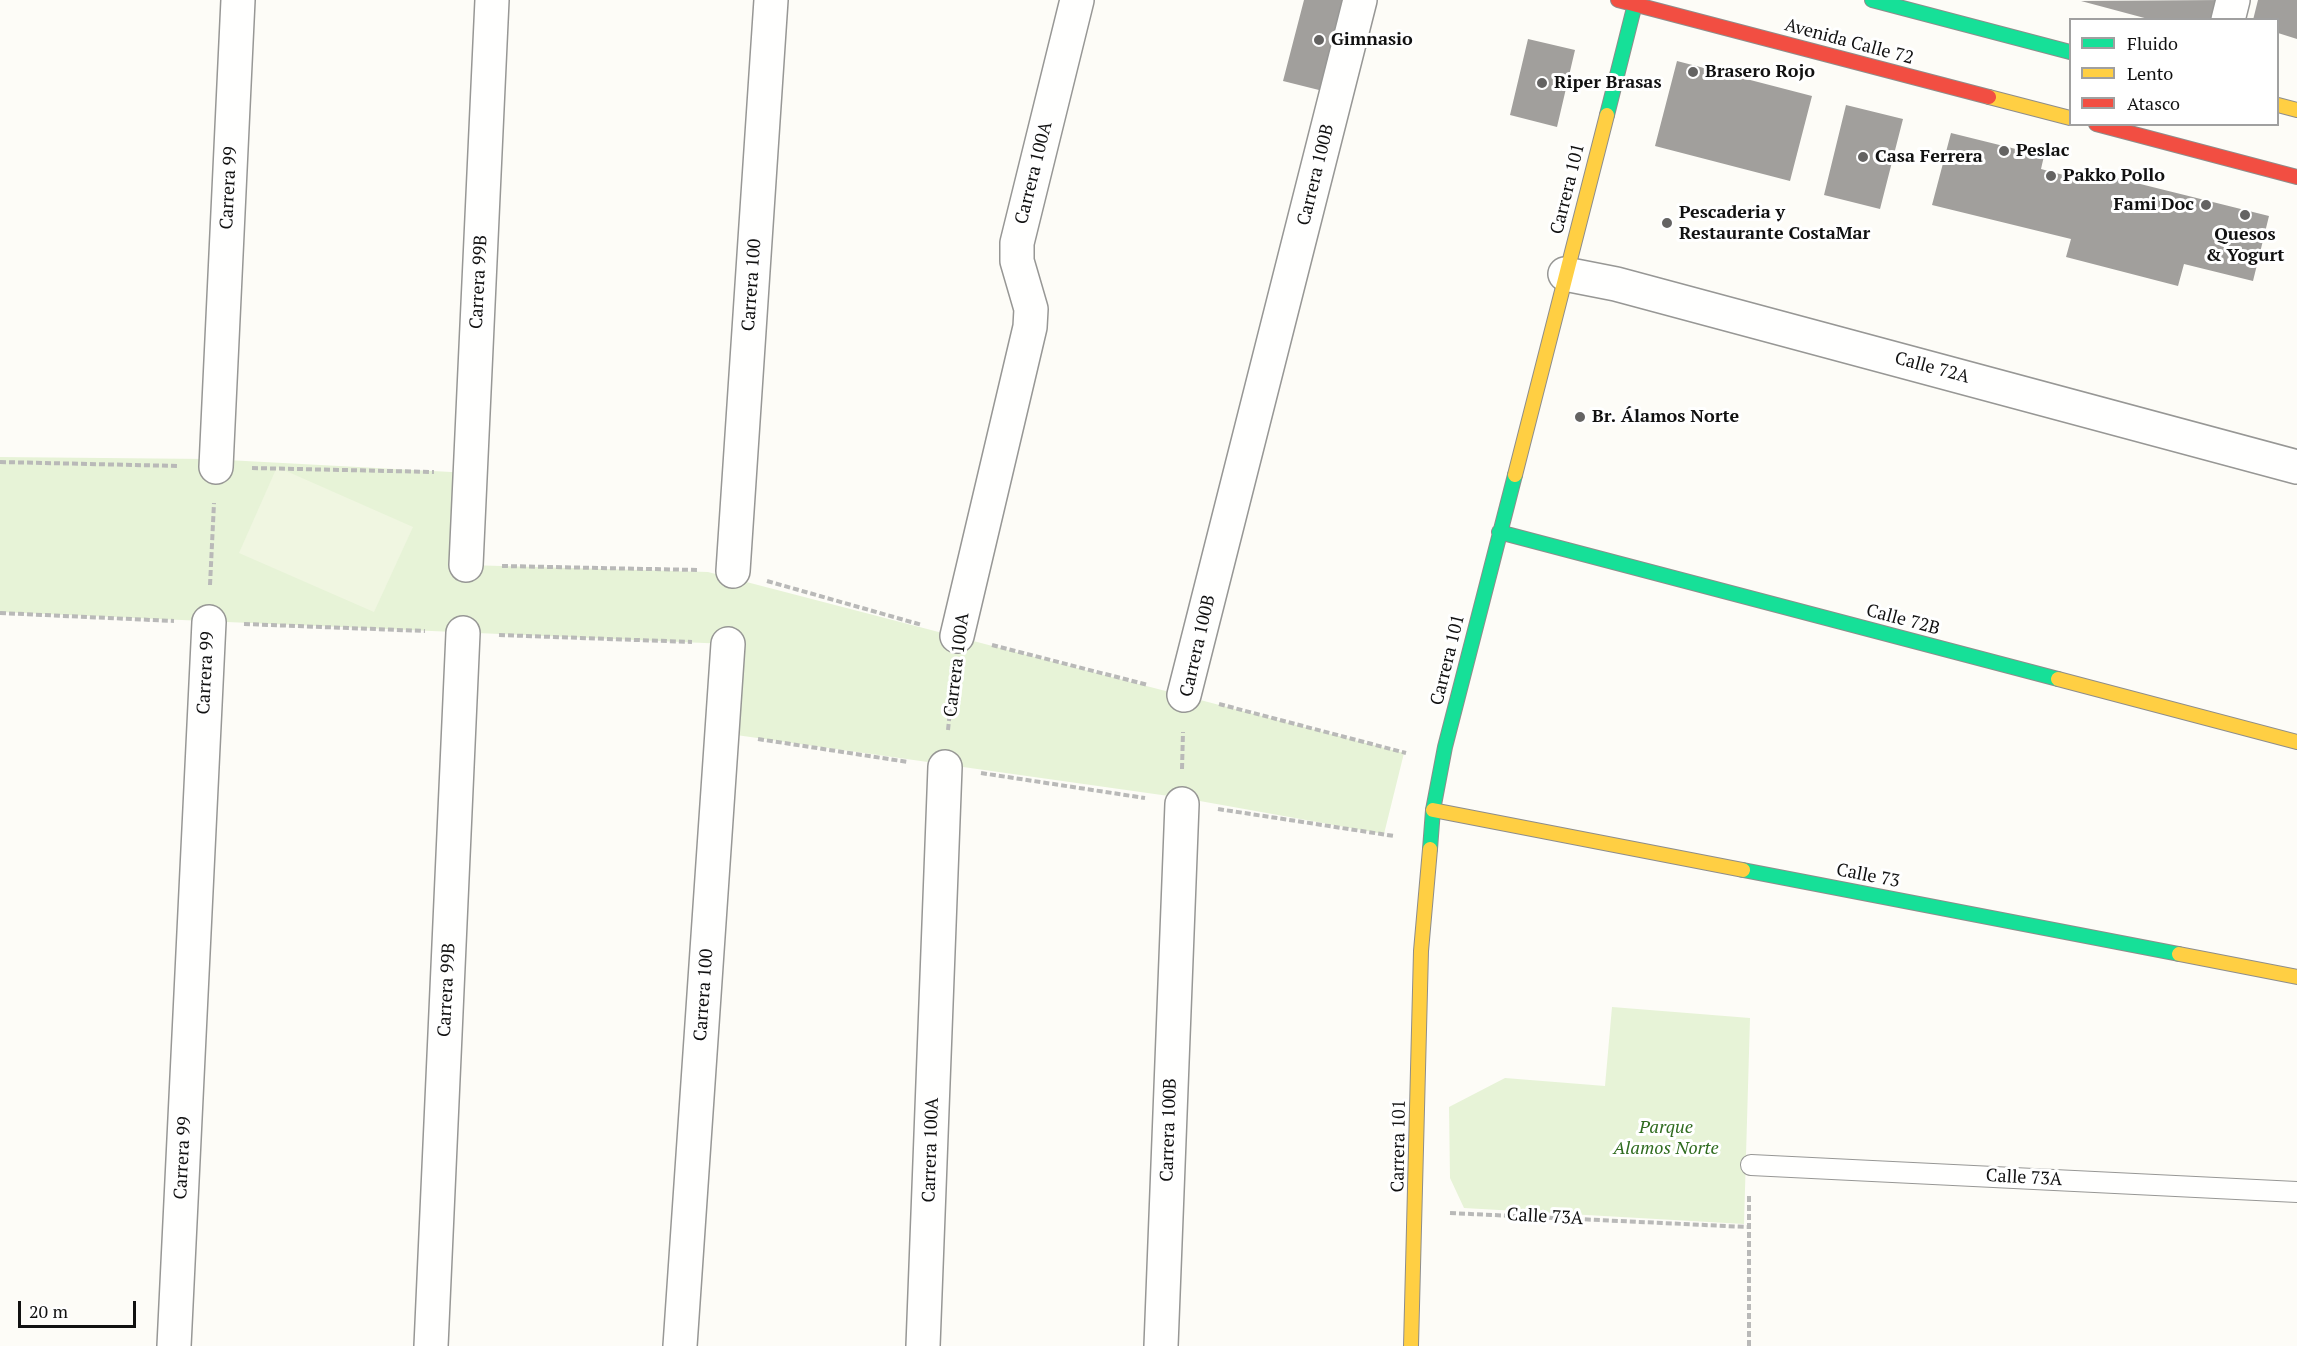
<!DOCTYPE html>
<meta charset="utf-8">
<style>
body{margin:0}
#map{position:relative;width:2297px;height:1346px;overflow:hidden;background:#fdfcf7;font-family:"PT Serif",serif}
canvas{display:block}
.legend{position:absolute;left:2069px;top:18px;width:210px;height:108px;box-sizing:border-box;background:#fff;border:2px solid #a0a0a0;margin:0;padding:8px 10px;list-style:none;font-size:18px;color:#111}
.legend li{display:flex;align-items:center;gap:12px;height:30px}
.legend b{width:30px;border:2px solid #a0a0a0}
.scale{position:absolute;left:18px;top:1301px;width:118px;height:27px;box-sizing:border-box;border:3px solid #111;border-top:0;padding-left:8px;font-size:18px;line-height:21px;white-space:nowrap;color:#111;-webkit-text-stroke:4px #fff;paint-order:stroke}
</style>
<div id="map">
<canvas width="2297" height="1346"></canvas>
<ul class="legend">
<li><b style="height:8px;background:#16e098"></b>Fluido</li>
<li><b style="height:8px;background:#ffcf43"></b>Lento</li>
<li><b style="height:8px;background:#f24e42"></b>Atasco</li>
</ul>
<div class="scale">20 m</div>
</div>
<script>
const context = document.querySelector('canvas').getContext('2d');
context.lineJoin = 'round';
function fillPath(path, color) {
  context.fillStyle = color;
  context.fill(path, 'evenodd');
}
function poly(rows) {
  const path = new Path2D();
  for (const r of rows) {
    path.moveTo(r[0], r[1]);
    for (let i = 2; i < r.length; i += 2) path.lineTo(r[i], r[i + 1]);
  }
  return path;
}
function trace(path, color, width, dash) {
  context.strokeStyle = color;
  context.lineWidth = width;
  context.lineCap = dash ? 'butt' : 'round';
  context.setLineDash(dash || []);
  context.stroke(path);
}
function write(font, color, halo, rows, align = 'center') {
  context.font = font + ' "PT Serif",serif';
  context.lineWidth = 6;
  context.setLineDash([]);
  context.textBaseline = 'middle';
  context.strokeStyle = halo;
  context.fillStyle = color;
  for (const [text, x, y, turn = 0] of rows) {
    context.save();
    context.translate(x, y);
    context.rotate((+turn || 0) * Math.PI / 180);
    context.textAlign = isNaN(turn) ? turn : align;
    if (halo) context.strokeText(text, 0, 0);
    context.fillText(text, 0, 0);
    context.restore();
  }
}
fillPath(poly([
 [0,457,208,459,470,473,467,565,708,572,1404,753,1384,834,1183,798,722,733,727,644,0,612],
 [1612,1007,1750,1018,1744,1224,1464,1208,1450,1178,1449,1107,1505,1078,1605,1086]
]), '#e7f3d7');
fillPath(poly([
 [277,467,413,527,374,612,239,553]
]), '#f0f6e1');
fillPath(poly([
 [1304,0,1355,0,1331,93,1283,81],
 [2222,0,2217,20,2152,20,2081,1],
 [2258,0,2297,0,2297,39,2278,33,2278,20,2253,20],
 [1528,39,1575,50,1557,127,1510,115],
 [1677,61,1812,96,1790,181,1655,146],
 [1846,105,1903,119,1880,209,1824,195],
 [1951,133,2044,156,2041,169,2086,181,2088,171,2269,216,2253,281,2184,264,2178,286,2066,257,2071,239,1932,205]
]), '#a19f9c');
const lane = poly([
 [1751,1165,2297,1192]
]);
const street = poly([
 [2228,20,2233,0],
 [1565,274,1616,284,2297,467],
 [216,467,238,0],
 [466,565,492,0],
 [733,571,771,0],
 [957,636,1030,327,1031,309,1017,261,1017,243,1077,0],
 [1184,695,1360,0],
 [174,1346,209,622],
 [431,1346,463,633],
 [680,1346,728,644],
 [923,1346,945,767],
 [1161,1346,1182,804]
]);
const fast = poly([
 [1872,0,2070,52],
 [1607,115,1636,0],
 [1499,532,2058,679],
 [1430,849,1433,810,1445,747,1515,475],
 [1743,870,2179,954]
]);
const slow = poly([
 [1989,97,2070,118],
 [2278,105,2297,110],
 [1515,475,1607,115],
 [2058,679,2297,742],
 [1433,810,1743,870],
 [2179,954,2297,977],
 [1411,1346,1421,951,1430,849]
]);
const jam = poly([
 [1618,0,1989,97],
 [2096,124,2297,177]
]);
trace(lane, '#979795', 22);
trace(street, '#979795', 36);
trace(fast, '#8e8d8b', 16);
trace(slow, '#8e8d8b', 16);
trace(jam, '#8e8d8b', 16);
trace(poly([
 [0,462,179,466],
 [252,468,434,472],
 [502,566,698,570],
 [767,581,922,625],
 [210,585,214,503],
 [0,613,174,621],
 [244,624,425,631],
 [499,635,692,642],
 [992,645,1148,685],
 [1219,704,1406,753],
 [948,730,954,672],
 [758,739,908,762],
 [1182,769,1183,732],
 [981,773,1145,798],
 [1218,809,1394,836],
 [1450,1213,1747,1227],
 [1749,1346,1749,1194]
]), '#b9b9b8', 4, [6, 3]);
trace(lane, '#fffffe', 20);
trace(street, '#fffffe', 33);
trace(fast, '#16e098', 14);
trace(slow, '#ffcf43', 14);
trace(jam, '#f24e42', 14);
for (const [x, y, r, color] of [
 [1319,40,6,"#646362"],
 [1693,72,6,"#646362"],
 [1542,83,6,"#646362"],
 [2004,151,6,"#646362"],
 [1863,157,6,"#646362"],
 [2051,176,6,"#646362"],
 [2206,205,6,"#646362"],
 [2245,215,6,"#646362"],
 [1667,223,6,"#646362"],
 [1580,417,6,"#646362"]
]) {
  const dot = new Path2D();
  dot.arc(x, y, r, 0, 2 * Math.PI);
  context.fillStyle = color;
  context.fill(dot);
  trace(dot, '#fff', 2);
}
write('bold 18px', '#111', '#fff', [
 ["Gimnasio",1331,40],
 ["Brasero Rojo",1705,72],
 ["Riper Brasas",1554,83],
 ["Peslac",2016,151],
 ["Casa Ferrera",1875,157],
 ["Pakko Pollo",2063,176],
 ["Fami Doc",2194,205,"right"],
 ["Pescaderia y",1679,213],
 ["Restaurante CostaMar",1679,234],
 ["Quesos",2245,235,"center"],
 ["& Yogurt",2245,256,"center"],
 ["Br. Álamos Norte",1592,417]
], 'left');
write('18px', '#111', '#fff', [
 ["Avenida Calle 72",1849,42,15],
 ["Carrera 100A",1034,173,-76],
 ["Carrera 100B",1316,175,-76],
 ["Carrera 99",229,188,-87],
 ["Carrera 101",1568,189,-76],
 ["Carrera 99B",479,282,-87],
 ["Carrera 100",752,285,-86],
 ["Calle 72A",1932,368,15],
 ["Calle 72B",1903,620,15],
 ["Carrera 100B",1198,646,-77],
 ["Carrera 101",1448,660,-76],
 ["Carrera 100A",957,665,-83],
 ["Carrera 99",206,673,-87],
 ["Calle 73",1868,876,11],
 ["Carrera 99B",447,990,-87],
 ["Carrera 100",704,995,-86],
 ["Carrera 100B",1169,1130,-88],
 ["Carrera 101",1399,1146,-89],
 ["Carrera 100A",931,1150,-88],
 ["Carrera 99",183,1158,-87],
 ["Calle 73A",2024,1178,3],
 ["Calle 73A",1545,1217,3]
]);
write('italic 18px', '#2f6b1f', '#fff', [
 ["Parque",1666,1128],
 ["Alamos Norte",1666,1149]
]);
</script>
